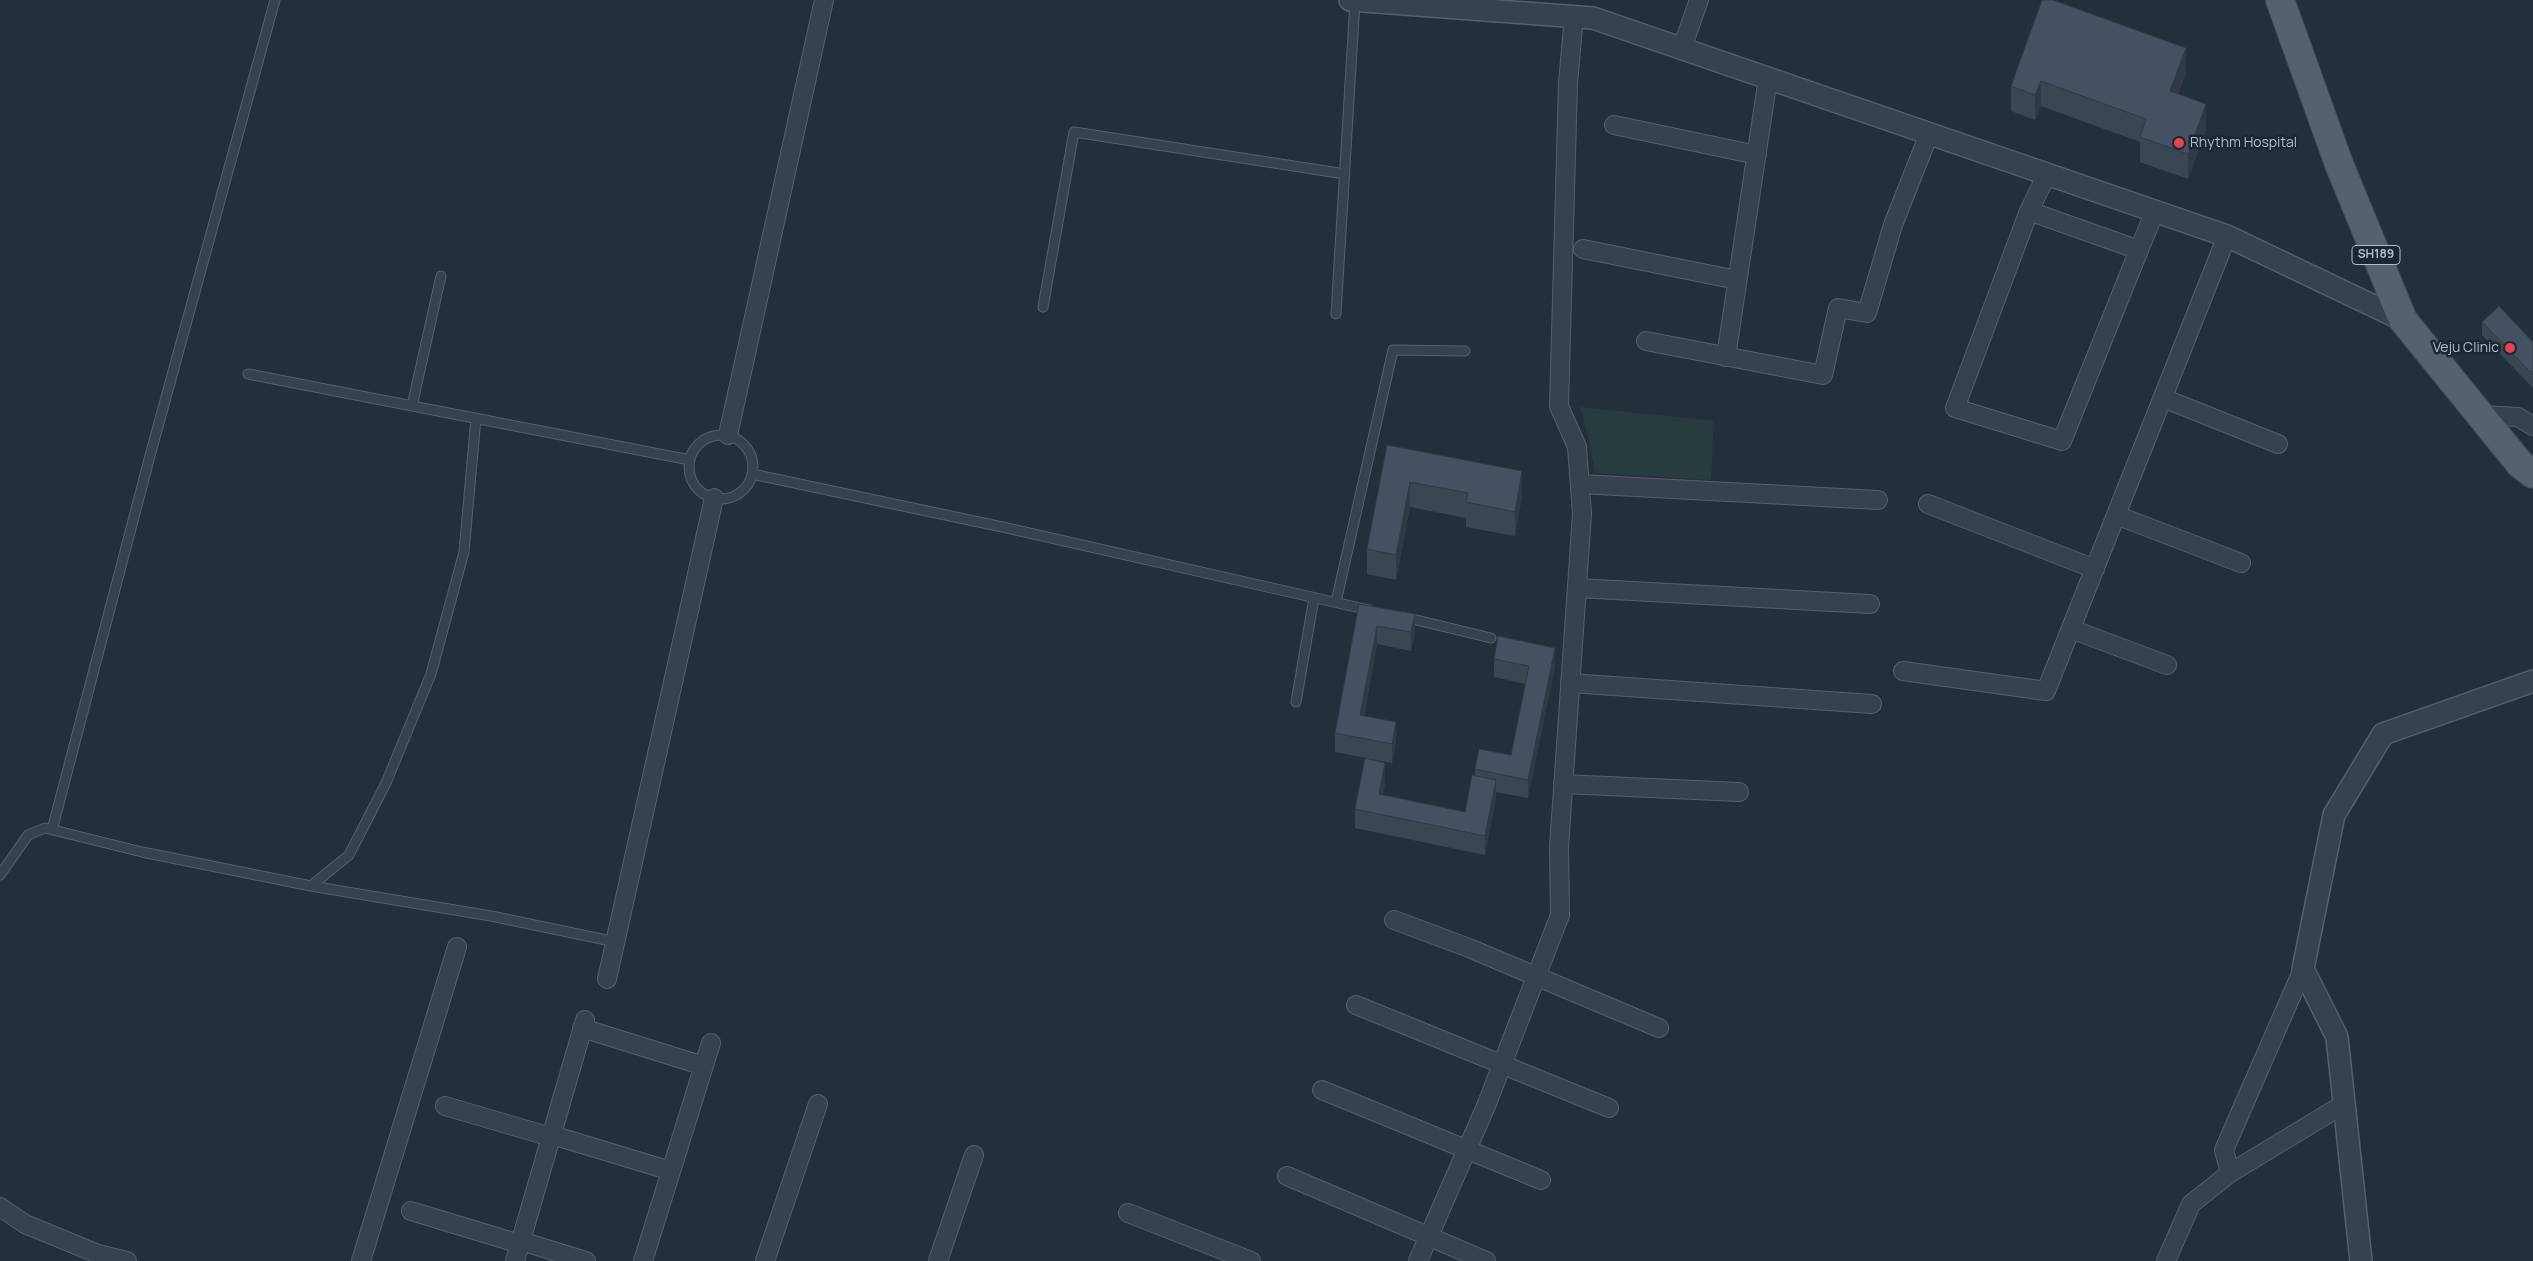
<!DOCTYPE html>
<style>
body{margin:0}
canvas{display:block;background:#242f3e}
</style>
<canvas width="2533" height="1261"></canvas>
<script>
const context = document.querySelector('canvas').getContext('2d');
context.lineJoin = 'round';
function fillPath(path, color) {
  context.fillStyle = color;
  context.fill(path, 'evenodd');
}
function poly(rows) {
  const path = new Path2D();
  for (const r of rows) {
    if (r.length === 3) {
      path.moveTo(r[0] + r[2], r[1]);
      path.arc(r[0], r[1], r[2], 0, 2 * Math.PI);
      continue;
    }
    path.moveTo(r[0], r[1]);
    for (let i = 2; i < r.length; i += 2) path.lineTo(r[i], r[i + 1]);
  }
  return path;
}
function trace(path, color, width, dash) {
  context.strokeStyle = color;
  context.lineWidth = width;
  context.lineCap = dash ? 'butt' : 'round';
  context.setLineDash(dash || []);
  context.stroke(path);
}
function write(font, color, halo, rows, align = 'center') {
  context.font = font + ' Manrope,sans-serif';
  context.lineWidth = 5;
  context.setLineDash([]);
  context.textBaseline = 'middle';
  context.strokeStyle = halo;
  context.fillStyle = color;
  for (const [text, x, y, turn = 0] of rows) {
    context.save();
    context.translate(x, y);
    context.rotate((+turn || 0) * Math.PI / 180);
    context.textAlign = isNaN(turn) ? turn : align;
    if (halo) context.strokeText(text, 0, 0);
    context.fillText(text, 0, 0);
    context.restore();
  }
}
fillPath(poly([
 [1580,407,1714,421,1711,480,1595,473,1589,439]
]), '#263c3f');
const service = poly([
 [1043,307,1074,132,1345,174],
 [1336,314,1355,1],
 [248,374,690,460],
 [412,406,441,276],
 [721,467,32],
 [752,474,1007,528,1369,610],
 [1336,602,1393,350,1465,351],
 [1404,617,1491,638],
 [1296,702,1314,598],
 [52,830,151,452,275,0],
 [0,875,28,835,45,828,142,852,311,886,491,916,616,942],
 [311,886,349,855,386,783,431,674,464,552,476,418]
]);
const minor = poly([
 [1682,48,1699,0],
 [1614,125,1757,155],
 [2029,211,2139,250,2062,441,1955,408,2029,211,2047,174],
 [1583,249,1737,280],
 [2139,250,2155,211],
 [1646,341,1823,375,1838,308,1867,313,1893,225,1929,134],
 [1726,357,1768,78],
 [2163,398,2278,444],
 [2480,415,2518,417,2533,426],
 [728,435,824,0],
 [1580,484,1878,500],
 [1928,504,2095,569],
 [2116,515,2241,563],
 [1577,588,1870,604],
 [2071,629,2167,665],
 [1903,671,2046,691,2227,236],
 [1570,683,1872,704],
 [1563,784,1739,792],
 [1394,920,1469,948,1659,1028],
 [607,979,714,498],
 [1356,1005,1609,1108],
 [582,1028,704,1066],
 [1322,1090,1541,1180],
 [445,1106,551,1137],
 [552,1135,671,1171],
 [2230,1173,2224,1150,2303,969],
 [1287,1176,1486,1261],
 [0,1207,25,1224,98,1254,127,1261],
 [411,1211,520,1244],
 [1128,1213,1251,1261],
 [521,1241,586,1261],
 [361,1261,457,947],
 [515,1261,585,1020],
 [643,1261,711,1043],
 [765,1261,818,1104],
 [938,1261,974,1155],
 [1418,1261,1486,1106,1560,915,1559,847,1582,514,1577,447,1559,406,1568,83,1574,16],
 [2166,1261,2191,1204,2230,1173,2344,1104]
]);
const tertiary = poly([
 [1350,0,1593,18,2227,236,2403,320],
 [2361,1261,2337,1037,2303,969,2334,815,2383,734,2533,681]
]);
const primary = poly([
 [2280,0,2339,164,2403,320,2520,464,2533,474]
]);
trace(service, '#565f6c', 11);
trace(minor, '#565f6c', 20);
trace(tertiary, '#565f6c', 24);
trace(primary, '#414a57', 30);
trace(service, '#38414e', 9);
trace(minor, '#38414e', 18);
trace(tertiary, '#38414e', 21);
trace(primary, '#56606e', 28);
fillPath(poly([
 [2186,48,2186,73,2178,94,2206,129,2188,179,2140,162,2140,142,2041,106,2035,120,2011,111,2011,86],
 [2482,322,2533,342,2533,388,2482,335],
 [1387,445,1522,495,1515,536,1466,527,1466,518,1410,507,1396,580,1367,574,1367,549],
 [1359,604,1415,633,1411,651,1377,644,1364,716,1396,741,1392,763,1335,752,1335,733],
 [1494,659,1555,666,1528,798,1496,792,1496,799,1485,855,1355,828,1355,809,1385,782,1383,795,1465,812,1475,776,1475,769,1511,755,1526,684,1494,677]
]), '#3b4654');
fillPath(poly([
 [2186,48,2186,73,2170,116,2170,91],
 [2041,81,2041,106,2035,120,2035,95],
 [2206,104,2206,129,2188,179,2188,154],
 [1522,471,1522,495,1515,536,1515,512],
 [1410,482,1410,507,1396,580,1396,555],
 [1415,614,1415,633,1411,651,1411,632],
 [1377,626,1377,644,1360,734,1360,715],
 [1555,648,1555,666,1528,798,1528,780],
 [1396,722,1396,741,1392,763,1392,744],
 [1385,763,1385,782,1379,813,1379,794],
 [1496,780,1496,799,1485,855,1485,836]
]), '#303945');
const building = poly([
 [2042,0,2053,0,2186,48,2170,91,2206,104,2188,154,2140,137,2146,119,2041,81,2035,95,2011,86,2042,0],
 [2499,306,2533,342,2533,375,2482,322,2499,306],
 [1387,445,1522,471,1515,512,1466,502,1468,493,1410,482,1396,555,1367,549,1387,445],
 [1359,604,1415,614,1411,632,1377,626,1360,715,1396,722,1392,744,1335,733,1359,604],
 [1498,636,1555,648,1528,780,1475,769,1479,749,1511,755,1529,666,1494,659,1498,636],
 [1365,758,1385,763,1379,794,1465,812,1472,775,1496,780,1485,836,1355,809,1365,758]
]);
fillPath(building, '#455162');
trace(building, '#303945', 1);
for (const [x, y, r, color] of [
 [2179,143,6,"#e0444e"],
 [2510,348,6,"#e0444e"]
]) {
  const dot = new Path2D();
  dot.arc(x, y, r, 0, 2 * Math.PI);
  context.fillStyle = color;
  context.fill(dot);
  trace(dot, '#1d2633', 2);
}
for (const [x, y, w] of [
 [2376,255,48]
]) {
  const box = new Path2D();
  box.roundRect(x - w / 2, y - 9.5, w, 19, 4);
  context.fillStyle = '#1d2633';
  context.fill(box);
  trace(box, '#b4bcc9', 1);
}
write('bold 12px', '#b4bcc9', null, [
 ["SH189",2376,255]
]);
write('14px', '#b4bcc9', '#1d2633', [
 ["Rhythm Hospital",2190,143],
 ["Veju Clinic",2499,348,"right"]
], 'left');
</script>
